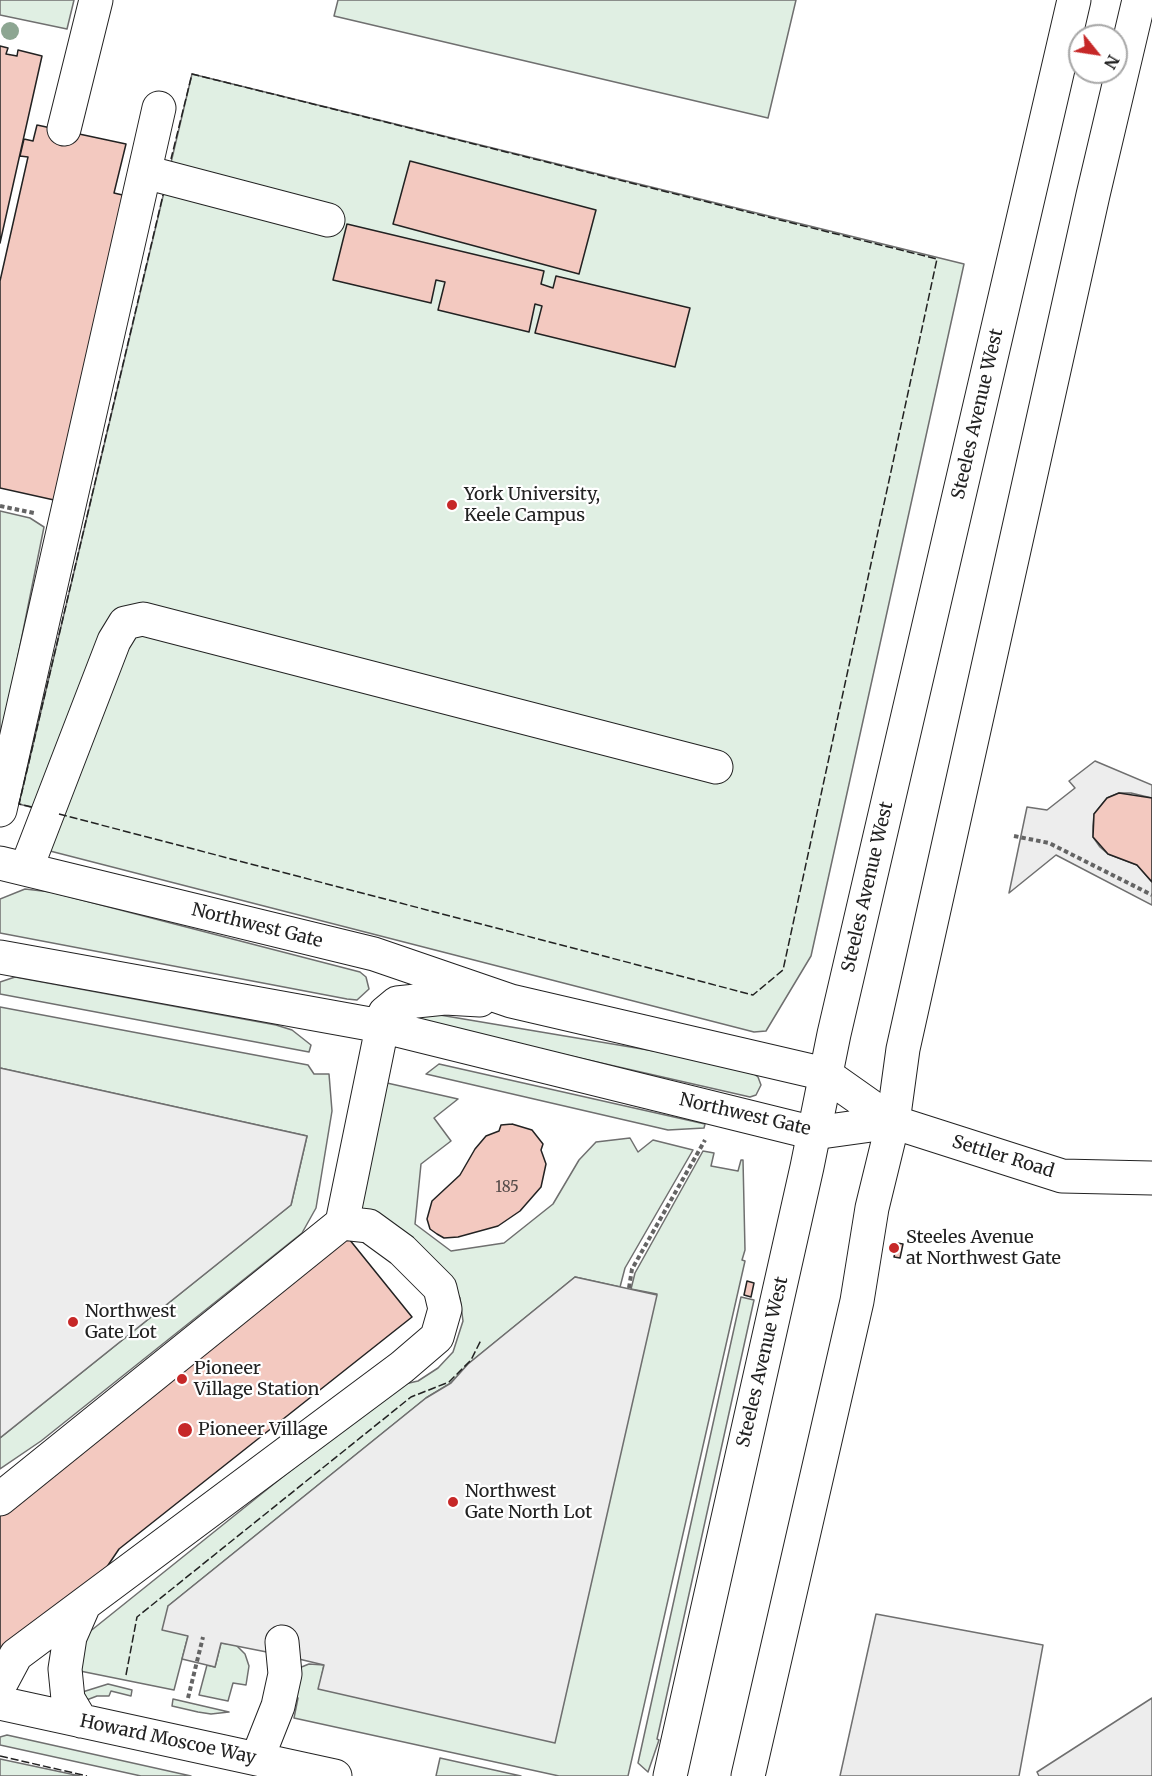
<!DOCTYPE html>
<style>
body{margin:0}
#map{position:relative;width:1152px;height:1776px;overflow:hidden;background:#fff;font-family:Merriweather,serif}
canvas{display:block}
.north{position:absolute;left:1068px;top:24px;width:60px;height:60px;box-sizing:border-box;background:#fff;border:2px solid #a7a7a7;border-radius:50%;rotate:120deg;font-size:16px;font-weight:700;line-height:24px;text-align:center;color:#222}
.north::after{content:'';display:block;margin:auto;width:21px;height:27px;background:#c62828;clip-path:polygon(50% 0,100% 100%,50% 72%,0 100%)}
</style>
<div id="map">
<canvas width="1152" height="1776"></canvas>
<div class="north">N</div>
</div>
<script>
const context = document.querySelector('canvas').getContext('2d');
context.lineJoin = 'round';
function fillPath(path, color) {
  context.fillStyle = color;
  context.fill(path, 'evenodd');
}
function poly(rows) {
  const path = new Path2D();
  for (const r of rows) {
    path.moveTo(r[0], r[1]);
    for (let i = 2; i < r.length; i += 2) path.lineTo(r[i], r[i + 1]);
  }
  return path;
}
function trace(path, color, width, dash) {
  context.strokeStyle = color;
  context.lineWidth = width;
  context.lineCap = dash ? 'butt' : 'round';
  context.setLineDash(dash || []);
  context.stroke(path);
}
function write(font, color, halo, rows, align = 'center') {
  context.font = font + ' Merriweather,serif';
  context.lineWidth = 4.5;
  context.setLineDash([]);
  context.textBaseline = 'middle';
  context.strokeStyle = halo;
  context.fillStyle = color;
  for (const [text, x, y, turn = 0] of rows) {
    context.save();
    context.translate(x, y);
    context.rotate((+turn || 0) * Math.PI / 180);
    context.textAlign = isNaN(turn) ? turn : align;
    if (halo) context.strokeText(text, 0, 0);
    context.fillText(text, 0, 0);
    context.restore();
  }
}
const green = poly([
 [0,0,74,0,67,29,0,15,0,0],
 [338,0,796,0,768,118,334,16,338,0],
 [192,74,964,264,811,956,766,1031,754,1032,50,851,57,814,19,804,192,74],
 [0,511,30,518,44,527,0,745,0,511],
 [25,889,51,892,360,972,366,977,369,989,357,1000,347,999,0,933,0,899,25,889],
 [15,977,276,1025,292,1030,311,1045,309,1052,0,994,0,982,15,977],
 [0,1007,308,1065,314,1074,329,1074,332,1111,316,1208,302,1233,41,1441,0,1469,0,1438,291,1205,307,1136,0,1068,0,1007],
 [416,1011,678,1055,754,1074,758,1077,761,1085,756,1095,750,1097,413,1020,416,1011],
 [439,1064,705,1124,704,1128,668,1130,426,1074,439,1064],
 [387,1083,458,1099,434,1118,451,1141,421,1164,415,1224,451,1251,504,1243,553,1204,579,1160,596,1142,630,1138,638,1152,653,1140,693,1150,625,1268,620,1287,575,1277,468,1364,451,1383,426,1398,168,1606,188,1636,174,1690,75,1670,88,1633,396,1386,418,1381,438,1368,453,1352,463,1321,460,1298,442,1270,366,1214,361,1208,387,1083],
 [703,1151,714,1153,711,1166,738,1171,741,1160,743,1160,745,1250,742,1260,745,1261,628,1776,559,1776,294,1718,298,1698,285,1696,299,1668,309,1664,324,1665,319,1689,657,1294,631,1289,635,1273,703,1151],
 [741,1297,754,1300,657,1739,659,1740,648,1772,638,1763,741,1297],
 [221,1643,236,1645,245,1654,249,1666,246,1685,233,1683,228,1701,199,1695,207,1665,215,1667,221,1643],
 [108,1684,132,1690,131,1696,111,1691,109,1696,97,1696,84,1701,76,1694,108,1684],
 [173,1699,229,1712,211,1714,198,1712,172,1706,173,1699],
 [7,1735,191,1776,141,1776,0,1745,0,1737,7,1735],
 [440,1758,521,1776,436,1776,440,1758],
 [0,1759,80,1776,0,1776,0,1759]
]);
fillPath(green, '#e0efe3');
trace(green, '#6f6f6f', 1.5);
const parking = poly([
 [1095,761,1152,785,1152,798,1131,793,1119,793,1107,798,1094,814,1093,826,1093,837,1100,847,1108,854,1137,865,1152,882,1152,905,1056,855,1009,893,1027,807,1047,810,1075,788,1069,781,1095,761],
 [0,1068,307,1136,291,1205,0,1438,0,1068],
 [575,1277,657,1295,555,1743,318,1689,324,1665,282,1655,221,1643,215,1667,182,1659,188,1636,162,1630,168,1606,426,1398,451,1383,468,1364,575,1277],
 [876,1614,1043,1645,1019,1776,840,1776,876,1614],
 [1152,1698,1152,1776,1039,1776,1037,1772,1152,1698]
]);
fillPath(parking, '#ededed');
trace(parking, '#6f6f6f', 1.5);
const building = poly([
 [0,46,8,48,6,54,17,56,18,50,42,56,0,243,0,46],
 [37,125,126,144,114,193,131,197,63,502,0,488,0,281,28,157,20,156,24,139,33,141,37,125],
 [410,161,596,210,579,274,393,224,410,161],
 [347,224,544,271,541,284,553,288,556,276,690,308,675,367,535,333,542,306,535,304,529,332,438,310,445,282,436,280,431,303,333,280,347,224],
 [1119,793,1152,798,1152,882,1137,865,1108,854,1093,837,1094,814,1107,798,1119,793],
 [512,1124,532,1130,543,1144,541,1150,546,1164,541,1187,520,1211,498,1226,458,1237,444,1238,437,1234,430,1229,427,1219,432,1201,460,1175,475,1149,486,1136,499,1131,501,1125,512,1124],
 [345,1234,412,1317,119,1549,63,1632,0,1651,0,1501,345,1234],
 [897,1243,903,1244,900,1258,894,1257,897,1243],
 [747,1281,754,1283,751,1297,744,1295,747,1281]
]);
fillPath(building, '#f3c9c0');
trace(building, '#222', 1.5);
const minor = poly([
 [64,129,96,0],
 [145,172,328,220],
 [0,810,159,108],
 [0,863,374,954,511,1001,825,1074,893,1122,1062,1176,1152,1178],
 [26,869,114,641,125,623,143,619,716,767],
 [0,957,381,1026,814,1133,893,1122],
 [0,1499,342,1223,385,1013,397,1003,445,998,480,1000],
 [0,1685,16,1655,402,1367,437,1337,445,1309,440,1288,402,1250,369,1226,342,1223],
 [0,1703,335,1776],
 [81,1721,68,1699,65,1669,70,1637,84,1605],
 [257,1759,278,1706,285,1674,282,1642]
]);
const major = poly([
 [670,1776,807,1167,834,1034,1074,0],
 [748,1776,857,1301,872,1208,893,1122,903,1049,1093,195,1139,0]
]);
trace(minor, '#222', 35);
trace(major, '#222', 35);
trace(poly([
 [0,506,34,513],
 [1014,836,1049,843,1152,895],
 [629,1288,632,1269,705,1140],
 [188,1698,203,1637]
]), '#646464', 4, [4.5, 3]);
trace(minor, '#fff', 33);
trace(major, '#fff', 33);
trace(poly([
 [32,807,19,804,163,195],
 [59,814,753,995,783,970,937,259,192,74,171,159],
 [126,1675,137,1617,411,1397,449,1382,471,1360,481,1340],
 [0,1756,87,1776]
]), '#222', 1.5, [8, 3]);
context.fillStyle = '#8da692';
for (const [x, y] of [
 [10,31]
]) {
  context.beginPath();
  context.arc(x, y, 9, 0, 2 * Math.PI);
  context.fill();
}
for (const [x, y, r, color] of [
 [452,505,6,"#c62828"],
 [894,1248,6,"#c62828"],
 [73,1322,6,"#c62828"],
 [182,1379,6,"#c62828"],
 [185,1430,8,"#c62828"],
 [453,1502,6,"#c62828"]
]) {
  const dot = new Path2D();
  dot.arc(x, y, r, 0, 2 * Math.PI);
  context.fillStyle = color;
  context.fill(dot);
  trace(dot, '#fff', 2);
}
write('15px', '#564c4a', null, [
 ["185",507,1188]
]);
write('18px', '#222', '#fff', [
 ["Steeles Avenue West",978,414,-77],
 ["Steeles Avenue West",868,887,-77],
 ["Northwest Gate",257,926,14],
 ["Northwest Gate",745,1115,13],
 ["Settler Road",1003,1157,17],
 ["Steeles Avenue West",763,1362,-77],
 ["Howard Moscoe Way",168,1740,12]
]);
write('18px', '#222', '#fff', [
 ["York University,",464,495],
 ["Keele Campus",464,516],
 ["Steeles Avenue",906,1238],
 ["at Northwest Gate",906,1259],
 ["Northwest",85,1312],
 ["Gate Lot",85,1333],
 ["Pioneer",194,1369],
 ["Village Station",194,1390],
 ["Pioneer Village",198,1430],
 ["Northwest",465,1492],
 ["Gate North Lot",465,1513]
], 'left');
</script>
